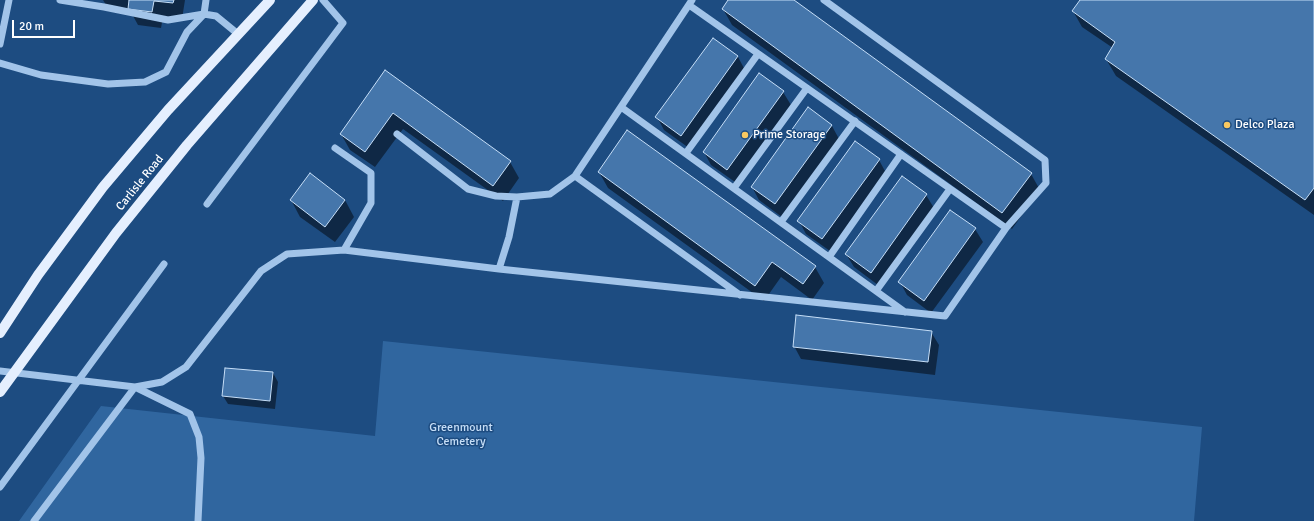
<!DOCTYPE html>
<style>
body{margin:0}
#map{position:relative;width:1314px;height:521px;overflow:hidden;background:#1d4c81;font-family:Signika,sans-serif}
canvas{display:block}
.scale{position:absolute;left:12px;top:20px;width:63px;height:18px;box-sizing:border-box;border:2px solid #fff;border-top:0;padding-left:5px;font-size:12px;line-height:14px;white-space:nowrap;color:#fff;-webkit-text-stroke:3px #1d4c81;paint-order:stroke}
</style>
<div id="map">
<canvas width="1314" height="521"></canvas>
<div class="scale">20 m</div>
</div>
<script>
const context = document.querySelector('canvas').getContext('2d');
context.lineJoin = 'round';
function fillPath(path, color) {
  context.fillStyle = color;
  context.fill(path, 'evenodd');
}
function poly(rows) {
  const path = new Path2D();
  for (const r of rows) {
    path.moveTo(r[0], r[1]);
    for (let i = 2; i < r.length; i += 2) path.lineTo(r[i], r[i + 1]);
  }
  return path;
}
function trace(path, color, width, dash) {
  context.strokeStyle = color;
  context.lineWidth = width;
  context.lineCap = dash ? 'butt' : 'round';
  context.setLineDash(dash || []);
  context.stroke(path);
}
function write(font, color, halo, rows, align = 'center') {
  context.font = font + ' Signika,sans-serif';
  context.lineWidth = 3;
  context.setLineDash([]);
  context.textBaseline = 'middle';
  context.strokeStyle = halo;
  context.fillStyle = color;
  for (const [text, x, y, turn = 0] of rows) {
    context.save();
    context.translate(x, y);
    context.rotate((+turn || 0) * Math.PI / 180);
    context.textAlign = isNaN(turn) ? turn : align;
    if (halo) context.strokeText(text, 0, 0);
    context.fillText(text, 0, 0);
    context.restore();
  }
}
fillPath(poly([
 [383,341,1202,427,1194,521,19,521,101,406,375,436]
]), '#30669f');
fillPath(poly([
 [103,0,185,0,182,19,163,17,161,28,138,25,132,14,109,10],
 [729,0,792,0,1031,174,1040,190,1012,229,732,25,723,9],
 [1081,0,1314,0,1314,215,1116,76,1106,59,1113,48,1082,27,1073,11],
 [713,39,738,57,745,70,689,148,664,130,657,117],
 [386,72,510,162,519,178,503,201,403,129,375,167,350,150,341,134],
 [783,92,791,105,735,182,711,165,704,152],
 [832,126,839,139,782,217,759,200,752,187],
 [879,160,886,173,830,251,806,234,799,221],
 [599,172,815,267,824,283,812,300,781,277,764,301,608,188],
 [902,177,926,195,934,208,878,285,854,267,846,254],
 [291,200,345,200,354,217,335,242,300,217],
 [951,211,975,229,983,242,931,313,907,295,900,282],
 [931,332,939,345,935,375,801,359,794,346],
 [273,373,278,382,275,409,228,404,223,396]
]), '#0007');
const building = poly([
 [129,0,174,0,173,3,154,1,152,12,128,9,129,0],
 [728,0,794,0,1032,173,1002,213,722,9,728,0],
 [1080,0,1314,0,1314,188,1305,200,1105,59,1115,42,1072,11,1080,0],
 [713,38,738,56,681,136,655,117,713,38],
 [385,70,511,161,493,186,393,113,365,152,340,134,385,70],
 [759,73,784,91,727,170,703,152,759,73],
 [808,107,832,125,775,204,751,187,808,107],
 [627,130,816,266,803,284,772,262,755,286,598,172,627,130],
 [855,141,880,159,822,239,797,221,855,141],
 [310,173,345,200,325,227,290,200,310,173],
 [902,176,927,194,871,273,845,254,902,176],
 [950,210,976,228,924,301,898,282,950,210],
 [796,315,932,331,928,362,793,347,796,315],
 [225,368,273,372,270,401,222,396,225,368]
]);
fillPath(building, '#4576ab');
trace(building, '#c6def7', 1);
trace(poly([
 [60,0,104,7,168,20,204,14,216,16,238,34],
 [689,5,1006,228],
 [0,44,9,0],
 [0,63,41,75,108,84,145,82,166,72,187,32,204,14,206,0],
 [621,107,905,312],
 [397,134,468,189,496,196,517,197],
 [335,148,371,173,371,203,344,250],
 [686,153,758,54],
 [575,176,740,295],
 [734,188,807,88],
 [207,204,343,23,323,0],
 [781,222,855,121],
 [829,257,901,154],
 [499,269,509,237,517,197,550,194,575,176,692,0],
 [876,291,950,189],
 [0,371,135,387,162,382,186,367,261,271,287,254,344,250,499,269,945,316,1006,228,1046,183,1045,160,824,0],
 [0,487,164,264],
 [34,521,135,387,190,414,199,437,201,458,198,521]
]), '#a2c4e9', 7);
trace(poly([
 [0,333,38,275,103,187,168,110,270,0],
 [0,392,116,233,187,145,313,0]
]), '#e5effe', 10);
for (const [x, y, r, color] of [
 [1227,125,4,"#f9c860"],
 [745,135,4,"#f9c860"]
]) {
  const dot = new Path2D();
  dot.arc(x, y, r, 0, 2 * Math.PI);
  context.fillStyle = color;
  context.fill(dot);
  trace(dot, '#1d4c81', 1.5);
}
write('12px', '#fff', '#1d4c81', [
 ["Delco Plaza",1235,125],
 ["Prime Storage",753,135]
], 'left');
write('12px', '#fff', '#1d4c81', [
 ["Carlisle Road",140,183,-51]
]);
write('12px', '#c6def7', '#1d4c81', [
 ["Greenmount",461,428],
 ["Cemetery",461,442]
]);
</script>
